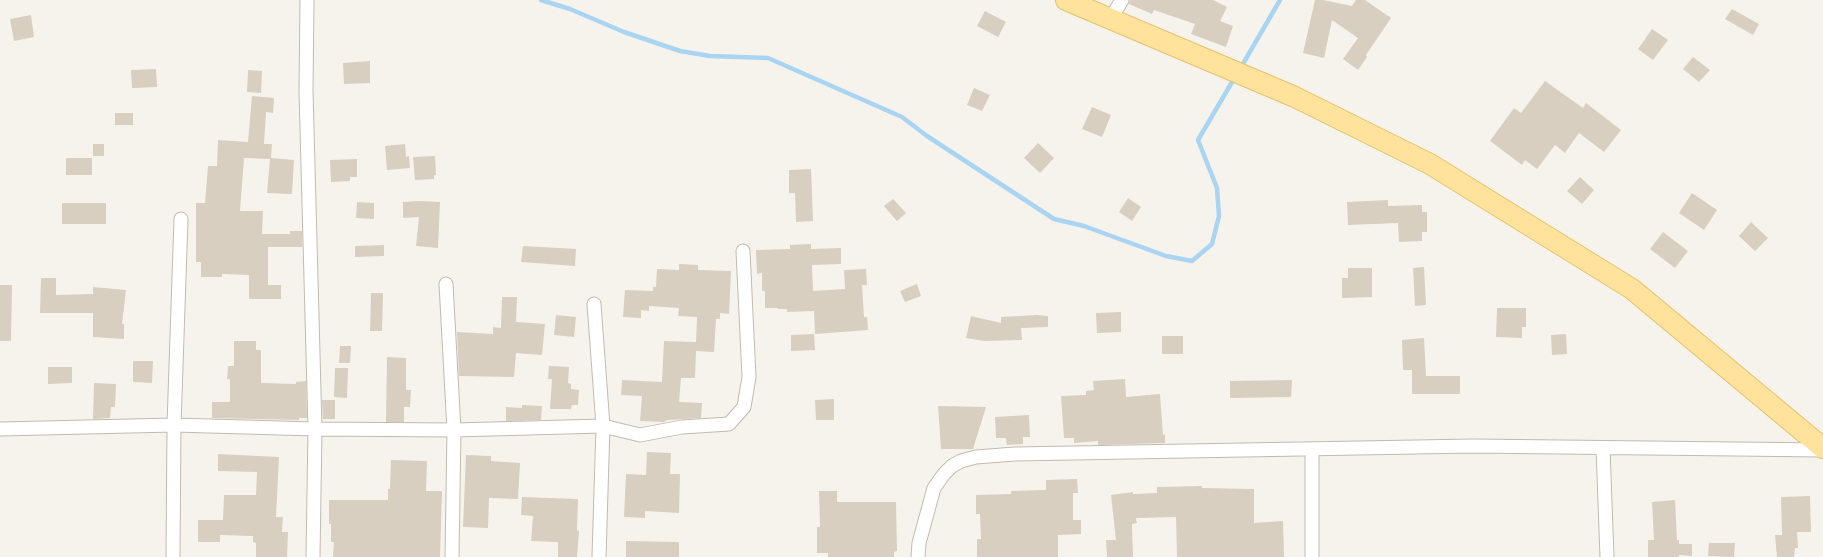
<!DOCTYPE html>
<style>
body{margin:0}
canvas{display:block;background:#f6f3ec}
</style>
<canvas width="1823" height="557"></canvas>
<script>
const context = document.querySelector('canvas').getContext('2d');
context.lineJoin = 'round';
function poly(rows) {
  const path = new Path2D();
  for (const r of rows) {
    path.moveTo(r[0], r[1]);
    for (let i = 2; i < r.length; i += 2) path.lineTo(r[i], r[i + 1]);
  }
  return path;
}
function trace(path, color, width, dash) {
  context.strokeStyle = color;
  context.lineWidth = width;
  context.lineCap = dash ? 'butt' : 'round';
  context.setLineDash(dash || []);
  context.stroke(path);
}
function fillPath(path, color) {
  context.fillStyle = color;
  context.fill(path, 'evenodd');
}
trace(poly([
 [541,0,570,9,624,32,680,51,710,56,768,58,902,117,927,136,1054,219,1084,226,1166,256,1192,261,1212,244,1219,216,1217,188,1198,140,1235,77],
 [1240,69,1280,0]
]), '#a9d4f2', 4.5);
fillPath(poly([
 [1130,0,1213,0,1227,7,1220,21,1233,26,1226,47,1191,34,1195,24,1154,10,1152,14,1129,4],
 [1315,0,1323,0,1352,6,1356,0,1365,0,1391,18,1366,55,1367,57,1358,70,1343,59,1358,38,1332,20,1324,58,1303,53],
 [1732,9,1759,24,1753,35,1725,19],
 [985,11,1006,22,998,37,977,26],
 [31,15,34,37,14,41,10,19],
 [1652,29,1668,40,1653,60,1638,49],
 [1693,57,1710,70,1699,82,1683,69],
 [370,61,370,83,344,84,343,63],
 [156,69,157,87,132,88,131,70],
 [248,70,262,71,261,93,247,92],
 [1545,81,1583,108,1586,103,1621,130,1604,152,1579,133,1565,153,1555,145,1537,169,1525,160,1522,165,1490,141,1514,108,1521,113],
 [974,88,990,95,982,111,967,105],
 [252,96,274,98,273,113,266,112,264,144,272,144,271,158,294,160,292,194,267,193,270,159,244,158,240,211,263,211,262,234,290,234,290,231,302,231,302,247,268,247,268,285,281,285,281,299,249,299,249,275,222,274,222,277,201,277,201,262,196,262,196,203,205,203,208,166,217,166,218,140,248,142],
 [1092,107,1111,115,1102,137,1082,129],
 [115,113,133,113,133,125,115,125],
 [1038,143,1054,158,1040,173,1024,158],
 [93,144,104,144,104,156,93,156],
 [405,144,406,157,409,156,410,168,387,170,385,146],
 [435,156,436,175,434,175,434,179,415,180,413,157],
 [66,158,92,158,92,175,66,175],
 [357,159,357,177,350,177,350,181,331,182,330,160],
 [811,169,813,221,796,222,795,193,789,193,789,170],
 [1580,177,1594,190,1582,204,1567,191],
 [1692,193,1717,210,1704,230,1679,213],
 [1128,198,1141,207,1132,221,1119,212],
 [893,199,906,213,897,221,884,206],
 [1388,200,1388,206,1422,205,1422,212,1427,212,1427,232,1422,232,1422,241,1399,242,1398,223,1348,225,1347,202],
 [420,201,440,202,438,248,416,246,419,217,403,218,403,202],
 [357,202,374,203,374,219,356,218],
 [62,203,106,203,106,224,62,224],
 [1751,222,1768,238,1755,251,1739,236],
 [1663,232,1688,251,1675,268,1650,249],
 [811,244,811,249,841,248,841,264,812,265,813,291,845,289,844,270,866,269,867,285,862,285,864,317,867,317,868,330,815,334,814,311,787,312,787,309,778,309,778,308,765,308,765,291,762,291,762,273,757,274,756,250,790,249,790,245],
 [384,245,384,256,355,257,355,246],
 [523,246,576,249,575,266,521,262],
 [679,264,698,265,698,270,731,271,729,314,720,313,720,319,716,319,714,352,696,351,695,378,681,378,679,402,702,403,701,418,667,420,664,422,640,421,642,396,621,395,622,380,662,382,664,341,696,342,697,317,678,316,679,308,649,306,649,311,641,310,641,318,623,317,625,290,653,291,653,287,656,287,657,269,679,270],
 [1424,267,1426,305,1415,306,1413,268],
 [1348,268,1372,268,1372,297,1342,298,1342,278,1348,278],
 [41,278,56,278,56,295,93,294,93,287,126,290,122,324,124,324,124,339,93,337,93,313,40,313],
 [917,284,921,296,905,302,900,291],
 [0,285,12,285,11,341,0,341],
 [371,293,383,293,382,331,370,331],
 [502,297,517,297,516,322,545,324,542,355,516,353,514,377,459,376,457,332,493,334,493,327,501,328],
 [1497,308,1526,308,1526,327,1522,327,1522,338,1496,337],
 [1121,312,1121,332,1097,333,1096,313],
 [556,315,576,317,574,337,554,335],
 [1037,315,1048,316,1048,327,1021,328,1022,340,984,341,966,338,971,316,1001,323,1001,317],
 [814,334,815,350,791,351,791,335],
 [1566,334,1567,354,1552,355,1551,335],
 [1162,336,1183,336,1183,354,1162,354],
 [1424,338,1426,376,1460,376,1460,394,1412,394,1412,370,1403,370,1402,340],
 [234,341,256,341,256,350,261,350,261,383,296,384,296,382,306,381,307,418,299,418,299,420,212,418,212,402,230,402,230,379,227,379,228,366,234,366],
 [340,346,351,346,350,363,339,363],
 [387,357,406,358,406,390,411,390,410,407,404,407,404,422,386,422],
 [133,361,153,361,152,383,133,382],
 [549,366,569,367,568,383,571,384,571,389,579,390,578,405,572,405,571,409,550,409,552,379,548,379],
 [48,367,72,367,72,383,48,384],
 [335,368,348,368,347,398,334,397],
 [1125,379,1126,397,1160,394,1163,435,1165,434,1165,443,1098,445,1098,441,1074,443,1074,438,1064,438,1061,396,1086,395,1086,391,1094,390,1093,381],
 [1292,380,1291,397,1230,398,1230,381],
 [94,383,116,384,115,407,111,407,110,418,93,419],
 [834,399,834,420,816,420,815,400],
 [322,400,335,400,335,419,323,419],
 [522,405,542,406,541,420,506,421,506,407,522,408],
 [938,406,986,407,973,449,941,449],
 [1029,415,1030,437,1023,437,1023,444,1007,445,1006,438,996,438,995,417],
 [647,452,671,453,670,474,680,474,679,513,645,511,645,518,624,517,626,474,646,475],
 [218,454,279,457,276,517,283,517,282,532,288,532,287,557,256,557,256,543,253,542,253,536,220,535,220,542,198,542,198,520,223,520,224,495,256,495,257,472,218,471],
 [466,455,491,456,491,461,520,463,518,499,489,498,488,528,463,527],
 [391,460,427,461,426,491,442,491,440,557,333,557,334,542,331,542,331,524,329,524,329,500,388,500,388,489,390,489],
 [1077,479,1078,493,1073,493,1073,520,1081,520,1081,534,1058,535,1058,557,977,557,977,539,981,539,980,514,976,514,976,495,1011,494,1011,491,1046,490,1046,480],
 [1202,486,1202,488,1254,489,1254,523,1283,521,1284,557,1177,557,1176,517,1136,518,1137,523,1132,524,1133,557,1107,557,1106,540,1116,540,1111,495,1133,492,1133,494,1157,493,1157,487],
 [819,491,837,491,837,502,896,502,897,551,894,552,894,557,828,557,828,553,817,553,817,527,820,527],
 [1810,496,1811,532,1797,532,1798,548,1795,548,1794,557,1777,557,1775,535,1782,535,1781,497],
 [522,497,578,499,577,530,579,531,577,557,558,557,558,542,531,541,533,516,521,515],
 [1675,500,1677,540,1679,540,1679,544,1692,544,1692,556,1679,555,1679,557,1648,557,1648,540,1654,540,1652,502],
 [626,541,679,542,679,557,626,557],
 [1709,543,1735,543,1734,557,1708,556]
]), '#d8cfc1');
const minor = poly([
 [307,0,306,91,315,429,313,557],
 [1111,18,1122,0],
 [446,284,454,430,452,557],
 [594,304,603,426,599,557],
 [0,429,174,425,315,429,454,430,603,426,640,435,682,427,729,424,744,407,749,377,743,251],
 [1603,448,1607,557],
 [1312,449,1312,557],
 [173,557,174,425,181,219],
 [918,557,919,543,934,488,944,474,952,466,961,461,976,457,1015,454,1473,446,1823,450]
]);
const primary = poly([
 [1066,0,1295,97,1430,164,1632,289,1823,448]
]);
trace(minor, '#c2bbae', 15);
trace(primary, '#e6c16a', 22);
trace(minor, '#fff', 13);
trace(primary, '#ffe39c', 20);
</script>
